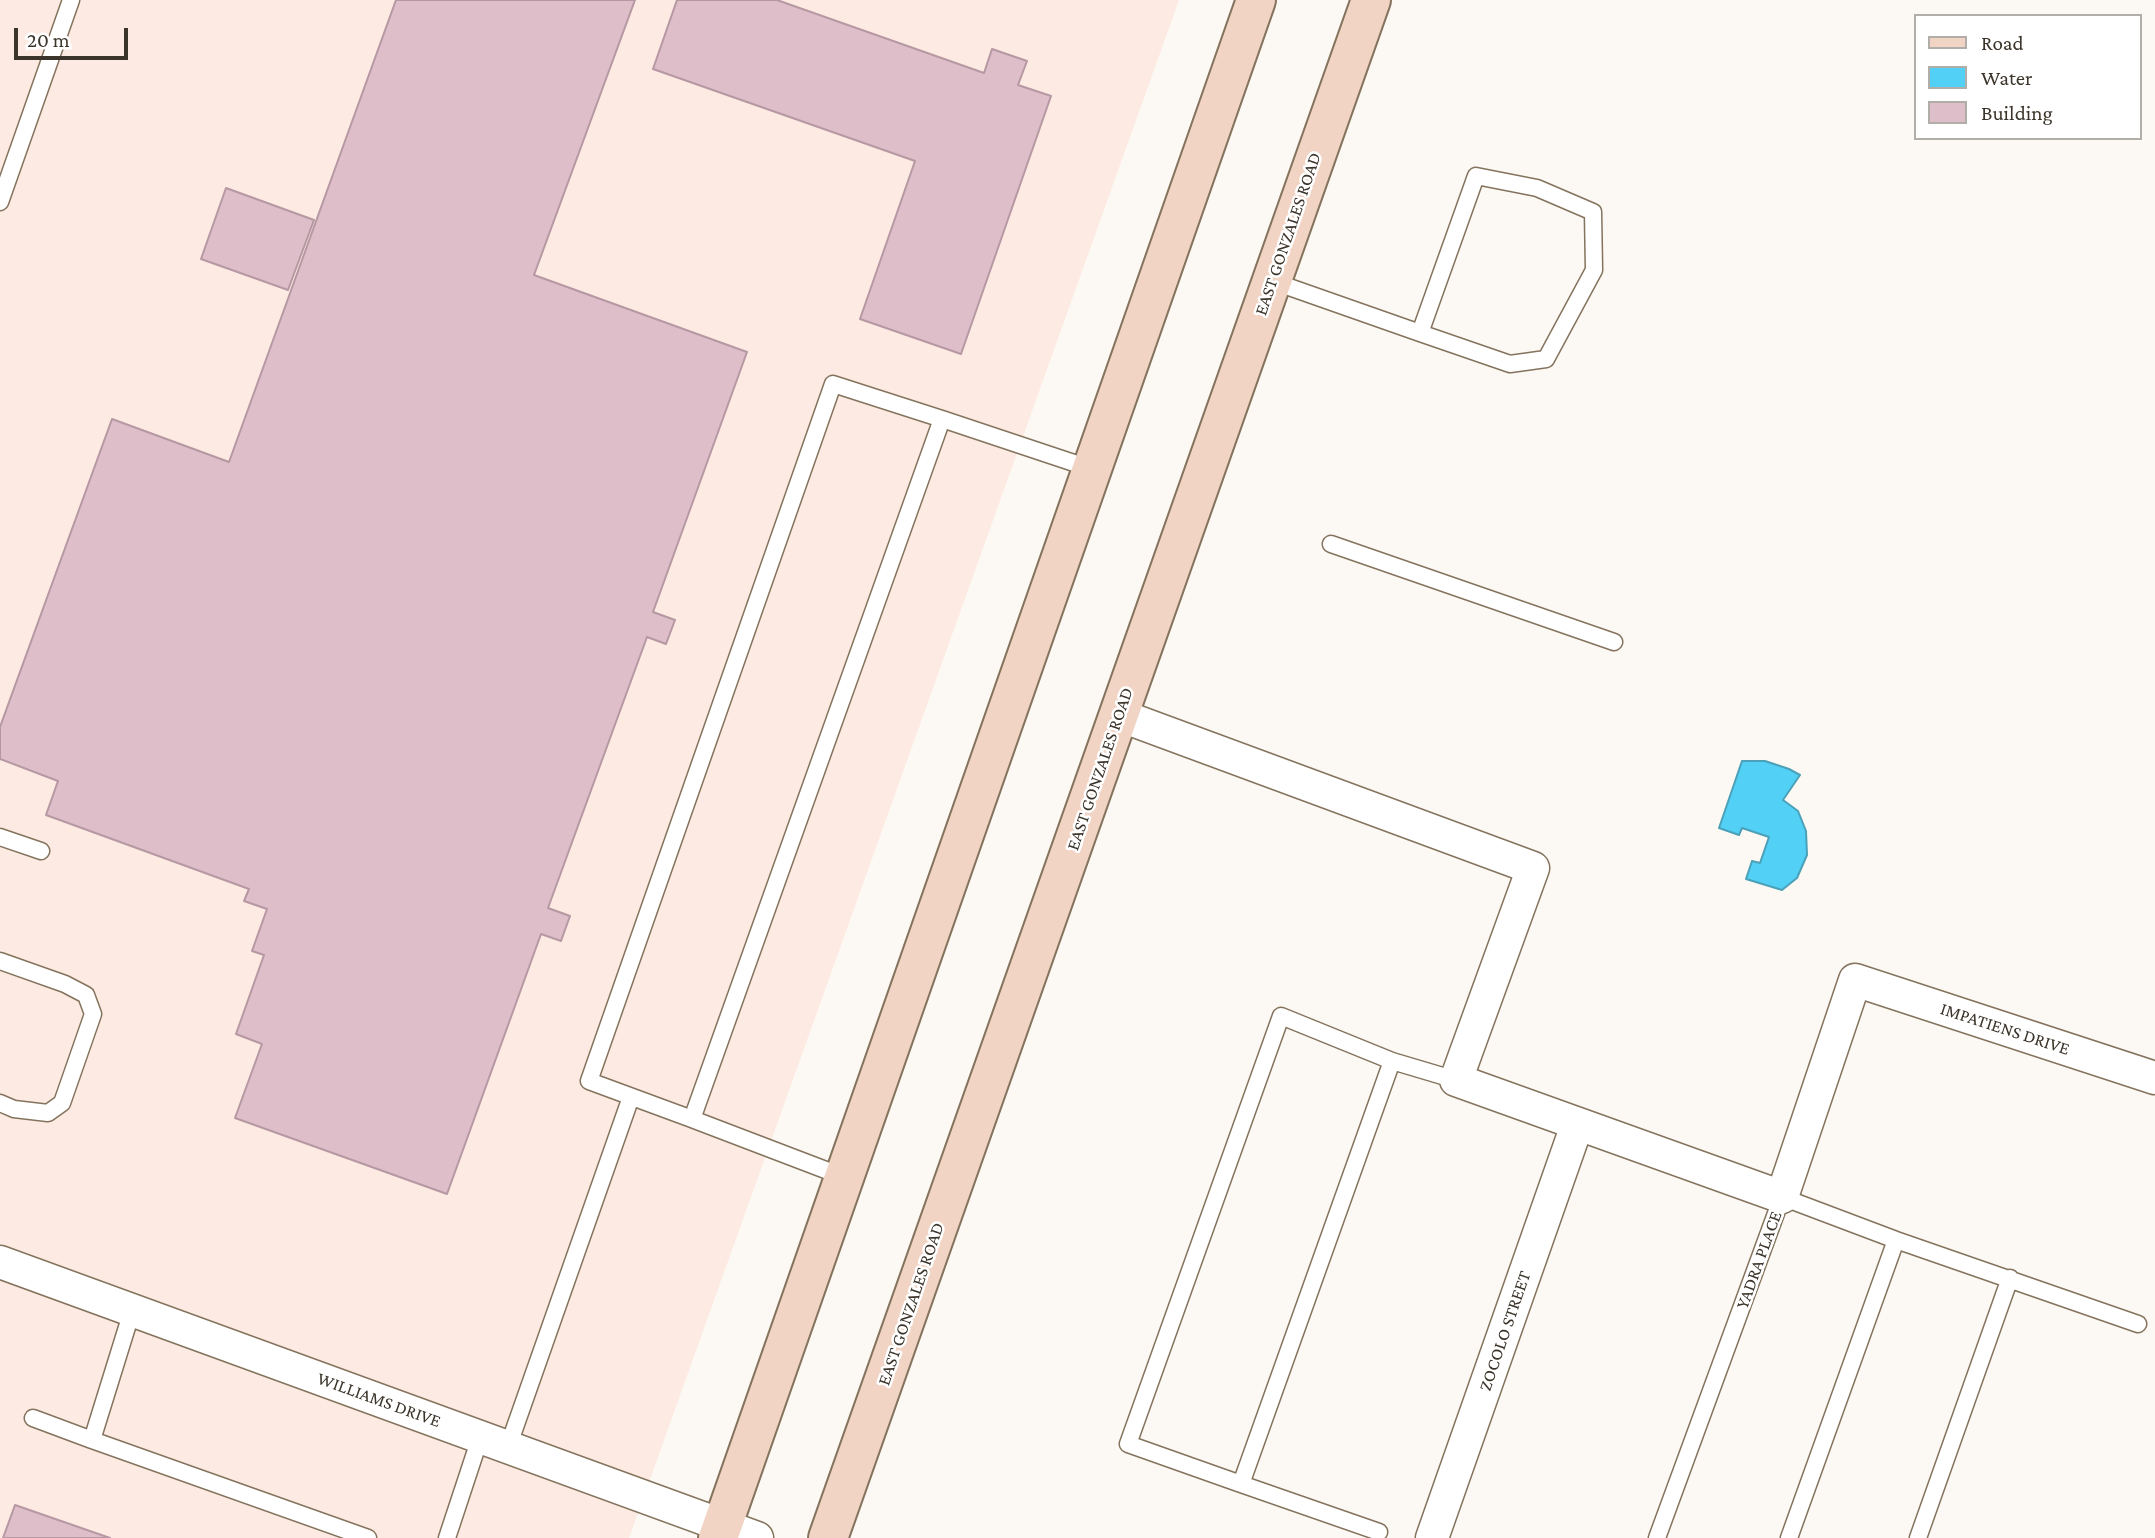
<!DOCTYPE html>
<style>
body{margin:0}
#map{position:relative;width:2155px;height:1538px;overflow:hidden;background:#fcf8f3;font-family:"Crimson Pro",serif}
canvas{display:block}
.legend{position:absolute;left:1914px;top:14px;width:228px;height:126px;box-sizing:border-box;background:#fff;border:2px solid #b1aeaa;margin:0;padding:9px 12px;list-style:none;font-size:21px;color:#3b342a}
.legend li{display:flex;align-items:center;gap:14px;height:35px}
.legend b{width:35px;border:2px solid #b1aeaa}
.scale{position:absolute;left:14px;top:28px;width:114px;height:32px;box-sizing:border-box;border:4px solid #3b342a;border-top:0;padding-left:9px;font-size:21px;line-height:24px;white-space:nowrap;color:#3b342a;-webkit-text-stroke:5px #fff;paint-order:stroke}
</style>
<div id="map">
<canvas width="2155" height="1538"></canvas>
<ul class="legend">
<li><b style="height:9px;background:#f2d4c5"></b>Road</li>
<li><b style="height:19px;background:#52d0f5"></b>Water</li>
<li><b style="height:19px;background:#ddbec9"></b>Building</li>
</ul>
<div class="scale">20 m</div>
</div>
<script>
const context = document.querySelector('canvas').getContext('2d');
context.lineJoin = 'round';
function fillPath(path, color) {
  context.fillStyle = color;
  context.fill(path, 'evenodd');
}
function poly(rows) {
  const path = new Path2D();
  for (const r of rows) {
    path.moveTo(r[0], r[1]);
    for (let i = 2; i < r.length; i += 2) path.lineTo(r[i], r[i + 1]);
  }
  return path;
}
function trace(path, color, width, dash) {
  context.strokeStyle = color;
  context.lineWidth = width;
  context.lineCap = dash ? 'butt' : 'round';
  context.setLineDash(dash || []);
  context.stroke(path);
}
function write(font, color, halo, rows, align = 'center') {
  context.font = font + ' "Crimson Pro",serif';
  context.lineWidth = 5;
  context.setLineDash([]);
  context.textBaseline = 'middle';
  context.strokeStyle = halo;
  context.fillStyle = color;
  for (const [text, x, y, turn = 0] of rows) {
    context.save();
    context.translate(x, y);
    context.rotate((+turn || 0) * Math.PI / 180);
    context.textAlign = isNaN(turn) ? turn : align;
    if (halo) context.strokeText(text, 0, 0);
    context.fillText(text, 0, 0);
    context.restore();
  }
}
fillPath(poly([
 [0,0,1179,0,629,1538,0,1538]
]), '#fdeae2');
const water = poly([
 [1742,761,1765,761,1789,769,1800,775,1783,800,1798,811,1806,831,1807,855,1797,878,1782,890,1746,879,1752,861,1760,863,1769,837,1742,828,1739,835,1719,828,1742,761]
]);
fillPath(water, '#52d0f5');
trace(water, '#4ba1b8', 2);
const building = poly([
 [396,0,635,0,534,275,747,352,653,612,675,620,666,644,647,637,548,908,570,916,561,941,541,934,447,1194,235,1118,262,1044,236,1034,264,955,252,951,267,909,244,901,249,889,46,815,58,781,0,759,0,727,112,419,229,462,396,0],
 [677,0,777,0,984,73,992,49,1027,61,1018,85,1051,96,961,354,860,319,915,161,653,69,677,0],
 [226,188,314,220,288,290,201,259,226,188],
 [15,1505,110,1538,3,1538,15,1505]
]);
fillPath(building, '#ddbec9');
trace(building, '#b698a3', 2);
const lane = poly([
 [0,202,71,0],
 [1272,281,1420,333,1510,364,1546,359,1594,270,1593,212,1537,188,1476,176,1420,333],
 [942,419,833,384,589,1081,692,1119,942,419,1092,469],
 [1331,544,1614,642],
 [0,837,41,851],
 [0,961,65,984,86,995,93,1014,62,1103,48,1113,14,1109,0,1103],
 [1392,1061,1241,1484,1128,1444,1281,1016,1392,1061,1456,1080],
 [692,1119,844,1177],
 [132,1311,92,1440,368,1538],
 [33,1418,92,1440],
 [508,1447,631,1097],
 [1241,1484,1379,1532],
 [447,1538,480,1438],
 [1657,1538,1782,1197,1896,1240,2138,1324],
 [1789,1538,1896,1240],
 [1918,1538,2010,1278]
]);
const street = poly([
 [1119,715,1533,868,1456,1080,1782,1197,1855,980,2155,1078],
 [0,1262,757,1538],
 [1432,1538,1577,1125]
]);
const secondary = poly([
 [718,1538,1256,0],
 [828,1538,1371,0]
]);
trace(lane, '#84735d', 19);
trace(street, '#84735d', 35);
trace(secondary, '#84735d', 42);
trace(lane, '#fff', 16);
trace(street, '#fff', 32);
trace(secondary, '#f2d4c5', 38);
write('18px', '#3b342a', '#fff', [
 ["EAST GONZALES ROAD",1288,234,-71],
 ["EAST GONZALES ROAD",1100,769,-71],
 ["IMPATIENS DRIVE",2005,1029,18],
 ["YADRA PLACE",1759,1260,-70],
 ["EAST GONZALES ROAD",911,1304,-71],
 ["ZOCOLO STREET",1505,1331,-71],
 ["WILLIAMS DRIVE",379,1400,20]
]);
</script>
